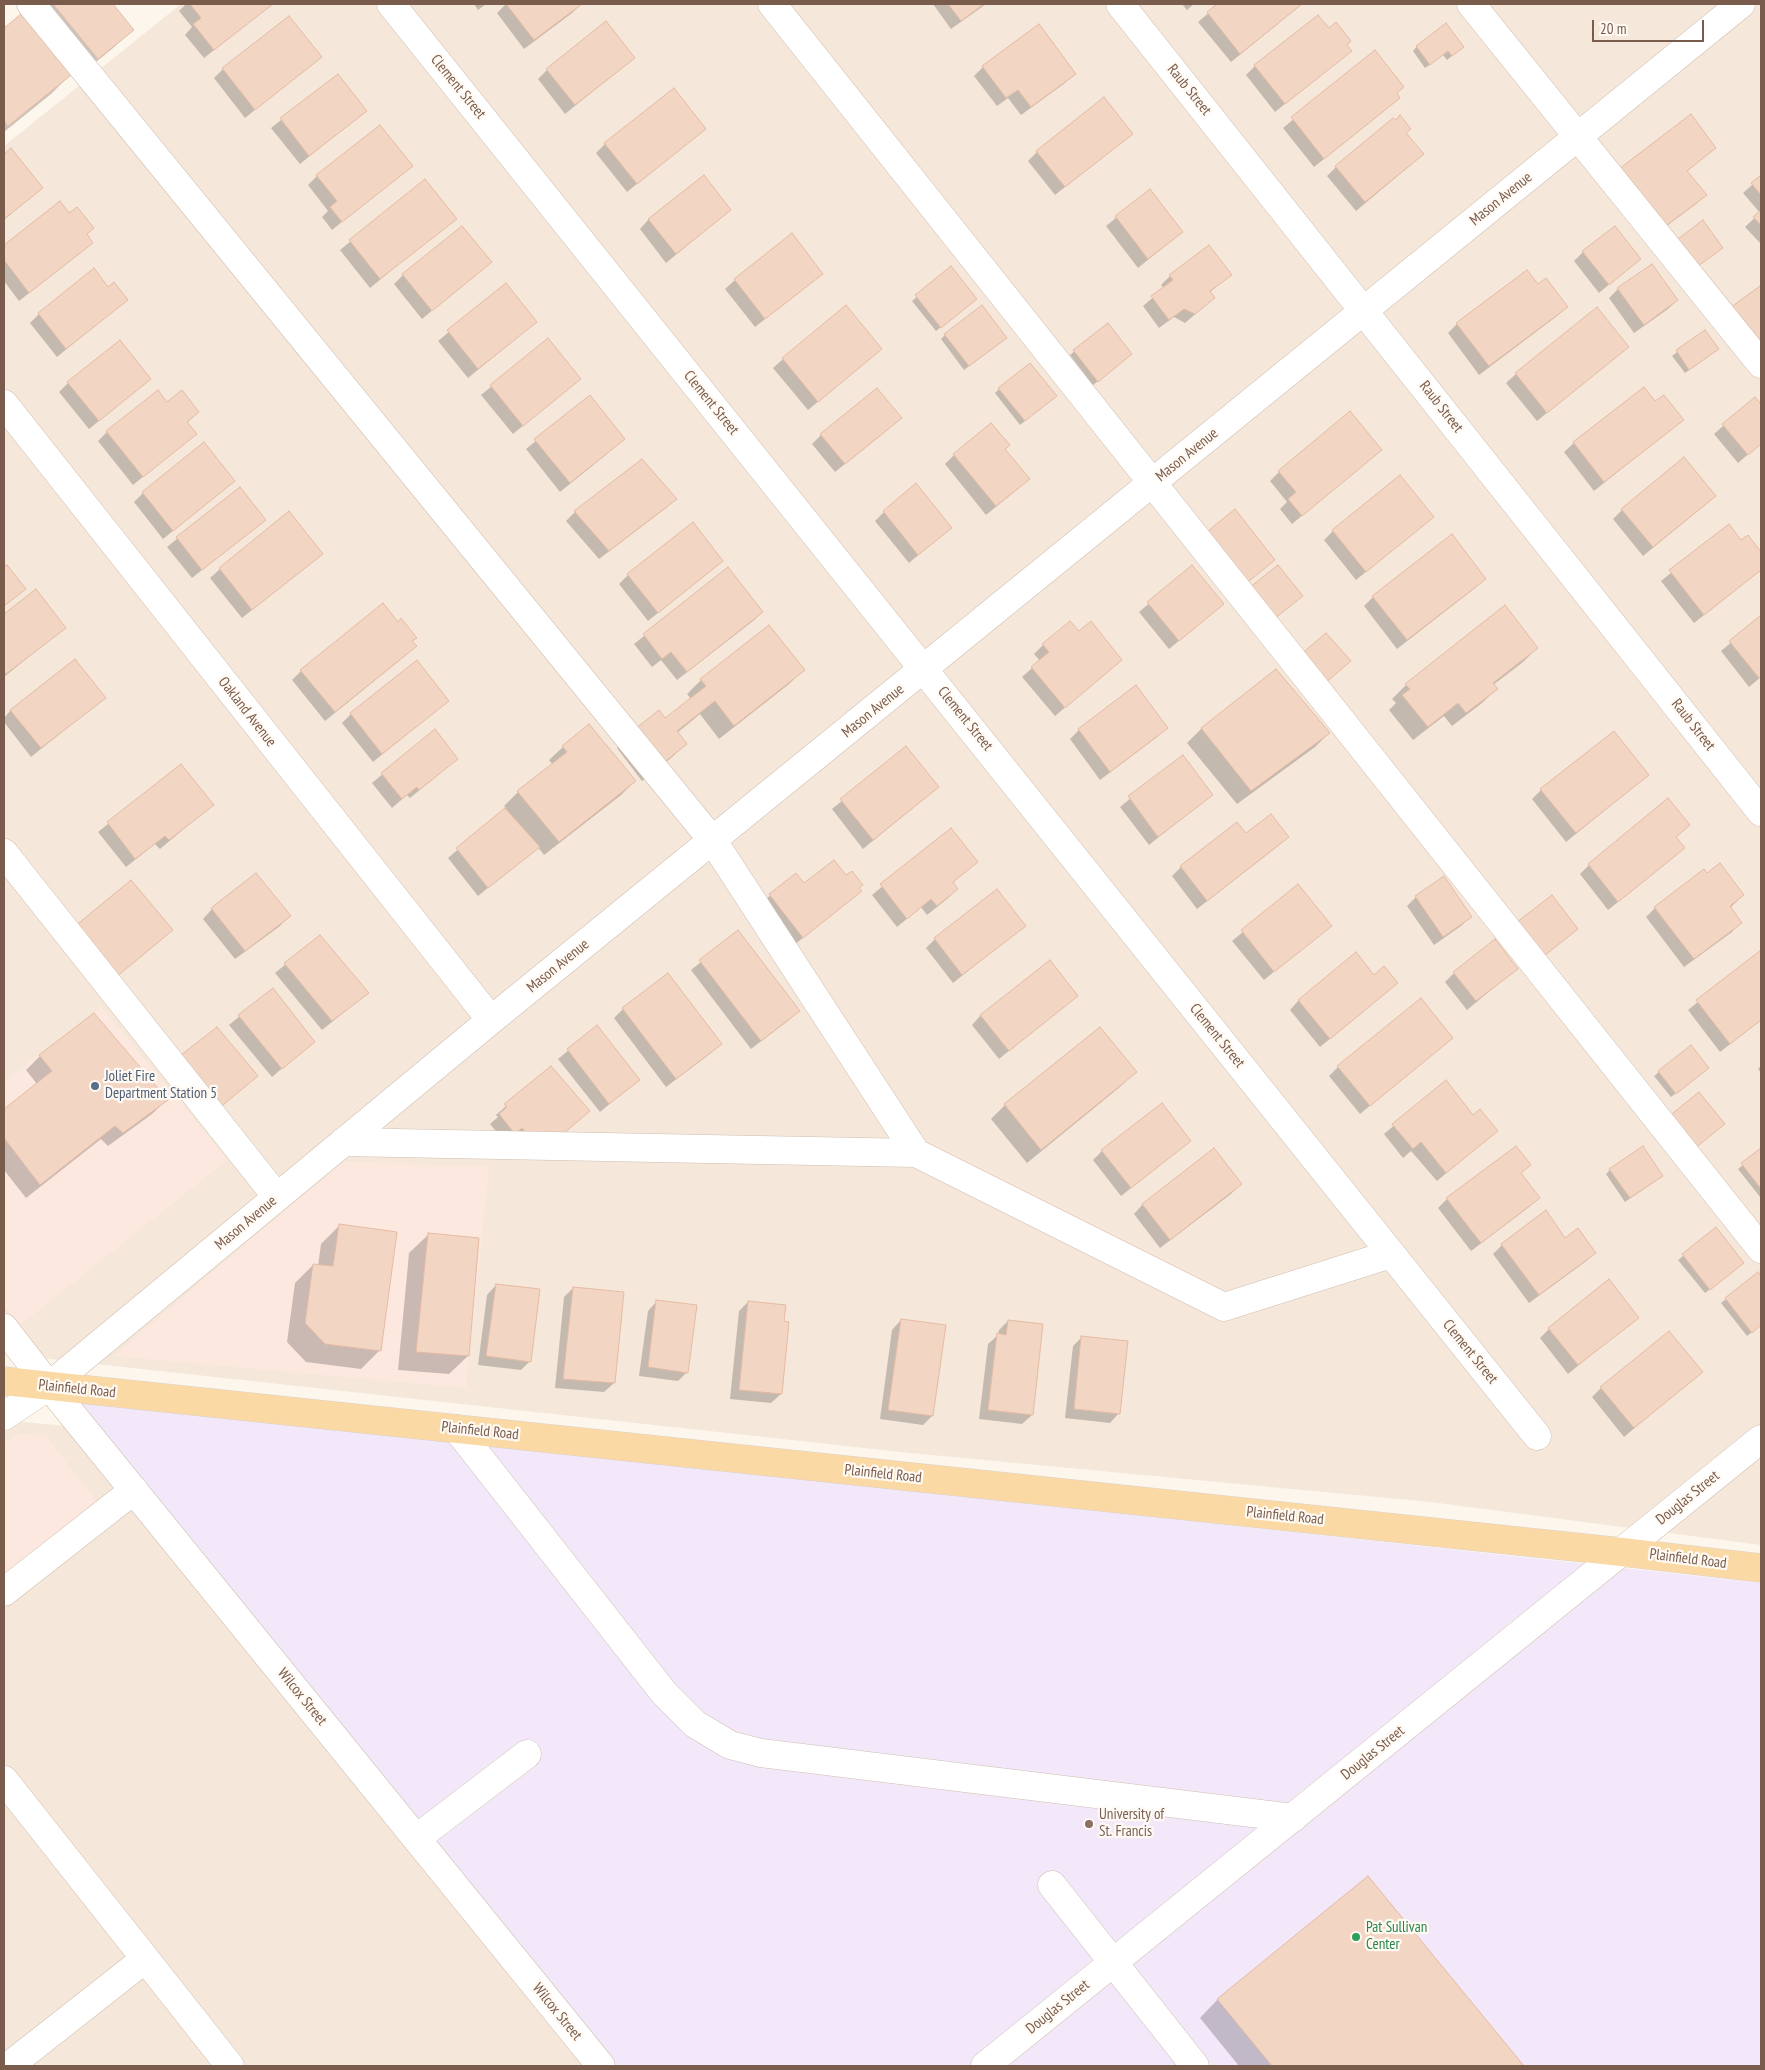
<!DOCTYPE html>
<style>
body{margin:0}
#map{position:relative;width:1765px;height:2070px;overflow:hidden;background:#fdf6ec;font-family:"PT Sans Narrow",sans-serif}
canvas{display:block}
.frame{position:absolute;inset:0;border:5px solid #7a5c4d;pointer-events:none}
.scale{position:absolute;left:1592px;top:20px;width:112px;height:22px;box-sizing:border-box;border:2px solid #7a5c4d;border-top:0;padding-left:6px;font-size:15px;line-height:18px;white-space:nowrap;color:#7a5c4d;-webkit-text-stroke:4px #fffaf3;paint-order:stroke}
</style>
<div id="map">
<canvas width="1765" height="2070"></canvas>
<div class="frame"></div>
<div class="scale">20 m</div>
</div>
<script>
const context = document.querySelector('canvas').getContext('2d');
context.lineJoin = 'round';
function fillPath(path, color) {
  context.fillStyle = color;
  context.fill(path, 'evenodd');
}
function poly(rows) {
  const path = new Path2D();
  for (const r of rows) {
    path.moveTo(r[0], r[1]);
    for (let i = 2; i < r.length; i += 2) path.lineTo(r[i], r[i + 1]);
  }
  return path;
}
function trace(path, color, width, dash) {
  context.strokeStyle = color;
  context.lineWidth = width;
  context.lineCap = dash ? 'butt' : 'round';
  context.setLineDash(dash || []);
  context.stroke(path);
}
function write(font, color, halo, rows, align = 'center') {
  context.font = font + ' "PT Sans Narrow",sans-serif';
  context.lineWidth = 4.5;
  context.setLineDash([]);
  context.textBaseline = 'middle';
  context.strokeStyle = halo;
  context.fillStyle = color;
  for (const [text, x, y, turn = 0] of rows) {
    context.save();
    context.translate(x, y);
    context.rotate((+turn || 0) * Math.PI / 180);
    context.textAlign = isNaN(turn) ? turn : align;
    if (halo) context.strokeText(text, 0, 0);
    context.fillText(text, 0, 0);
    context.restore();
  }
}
fillPath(poly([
 [181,4,1761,4,1761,1545,1430,1502,910,1453,4,1354,4,146],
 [4,1420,189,1438,1761,2066,4,2066]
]), '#f5e8da');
fillPath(poly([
 [101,1007,227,1160,20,1325,4,1304,4,1082],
 [343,1162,489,1167,466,1388,114,1356],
 [17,1434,46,1436,109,1518,4,1598,4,1444]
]), '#fde8e0');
fillPath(poly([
 [77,1400,1761,1583,1761,2066,609,2066]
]), '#f3e8fa');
fillPath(poly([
 [45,4,111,4,132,30,113,48,79,76],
 [186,4,272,4,204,58,185,35,192,27,179,11],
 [474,4,486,4,478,10],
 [506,4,581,4,572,13,524,49,497,13],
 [933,4,986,4,951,29],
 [1182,4,1194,4,1187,10],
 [1219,4,1302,4,1231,62,1198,22],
 [20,16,70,75,51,94,4,132,4,29],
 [1328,29,1350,51,1275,112,1246,75,1255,66],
 [1417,46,1458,51,1447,60,1443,55,1425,68,1413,51],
 [1374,52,1396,93,1389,107,1314,167,1283,128],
 [320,57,245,118,214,78,223,69],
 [634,58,565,114,538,79,547,70],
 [983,67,1075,73,1065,83,1021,115,1008,98,997,106,974,76],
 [338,75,365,111,300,164,271,128],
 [704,129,627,192,596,153,605,144],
 [1405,133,1413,163,1356,211,1327,176,1336,167],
 [1131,134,1055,195,1028,161,1037,152],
 [1715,147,1686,172,1705,195,1696,204,1649,239,1607,183],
 [11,149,41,188,4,220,4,155],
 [411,166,332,230,322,217,328,211,308,185,317,176],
 [1761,177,1761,244,1745,227,1760,213,1743,193],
 [425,181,455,218,370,288,340,250],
 [1150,190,1182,232,1138,268,1106,226],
 [60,203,92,243,19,301,4,281,4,247],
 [730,210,666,263,640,229,649,219],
 [1583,252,1640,258,1599,293,1574,261],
 [490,262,422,319,394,284,403,275],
 [951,268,971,303,936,331,912,301],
 [822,274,755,327,725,289,735,280],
 [1230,275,1209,293,1214,298,1185,323,1174,317,1159,328,1143,306,1164,288,1161,285,1170,276],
 [506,285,536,322,468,378,438,341],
 [1538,286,1567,307,1557,316,1479,375,1448,333,1457,324],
 [1759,287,1761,290,1761,358],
 [108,289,126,300,57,357,30,323,39,314],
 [1618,289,1677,300,1668,309,1634,333,1609,298],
 [1107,324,1126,358,1093,385,1070,355],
 [1705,331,1713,353,1685,373,1672,356],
 [945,335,1001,342,964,370,941,339],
 [548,340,579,379,513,434,481,395],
 [1627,347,1537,421,1506,383,1516,374],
 [871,358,808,410,773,368,783,359],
 [150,379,89,429,59,392,68,383],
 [999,389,1051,400,1020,425,995,393],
 [590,397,614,448,560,492,526,449],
 [1755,398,1761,406,1761,443,1738,463,1714,434],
 [1655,403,1682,420,1594,491,1564,452,1574,443],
 [167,404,198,412,187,423,195,434,133,485,98,441,107,432],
 [891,427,835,472,812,444,821,435],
 [1004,449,1019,488,986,515,945,464,954,455],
 [1381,450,1292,524,1280,509,1287,502,1270,481,1279,472],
 [234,481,163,539,134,502,143,493],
 [239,488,264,520,192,578,167,547],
 [675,499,666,508,599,559,566,521,575,512],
 [1705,505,1643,556,1613,519,1622,510],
 [884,512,950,528,909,563,875,521],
 [1433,517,1356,580,1324,540,1333,531],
 [1729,526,1741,541,1747,536,1761,554,1761,570,1694,623,1661,581],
 [321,554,242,618,210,578,220,569],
 [721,561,648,621,619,584,628,575],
 [1192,567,1213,613,1169,649,1139,612],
 [728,569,762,612,753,621,677,680,661,660,652,667,634,644],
 [1485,579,1475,588,1397,649,1364,606,1373,597],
 [35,591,64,628,4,677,4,615],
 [1761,617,1761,677,1749,687,1721,651],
 [1079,633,1121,660,1055,716,1022,677,1040,661,1034,654,1043,645],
 [411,642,415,646,406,655,325,721,292,680,301,671],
 [1537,648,1523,662,1493,685,1496,689,1482,703,1452,726,1444,716,1413,740,1389,710,1396,703,1392,699,1406,685],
 [803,670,789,684,719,739,700,714,677,733,685,744,671,758,642,781,617,748,631,734,665,720,691,699,687,694,701,680],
 [1276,670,1329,733,1315,747,1237,804,1187,743,1201,729],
 [104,698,31,757,4,722,4,718,11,710],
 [447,701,373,762,342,723,351,714],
 [1166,728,1157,737,1100,780,1070,739,1079,730],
 [434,731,457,759,410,798,407,795,392,808,372,783],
 [563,747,635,781,621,795,544,855,538,847,478,896,448,858,506,808,504,806,518,792,553,765,549,760],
 [906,748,938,787,863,849,832,809],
 [1182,756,1212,794,1149,845,1120,807],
 [181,766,212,805,160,849,155,844,126,867,98,832],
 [1648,775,1566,842,1532,799,1541,790],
 [1689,825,1675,838,1674,857,1608,910,1580,874,1589,865],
 [951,829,977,862,952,883,957,889,947,899,927,915,921,907,897,927,872,895],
 [1245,835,1287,837,1278,846,1197,909,1172,876,1181,867],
 [795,875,804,885,858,888,860,891,793,946,760,904],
 [1298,886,1330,926,1264,980,1232,941],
 [1743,895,1730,908,1741,922,1732,932,1684,967,1646,917,1655,908],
 [1416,897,1471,916,1461,926,1434,945,1407,906],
 [212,909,289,916,280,926,235,959,203,919],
 [1024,926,953,983,926,948,935,939],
 [172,930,162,939,106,986],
 [738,932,789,1020,751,1049,691,970],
 [320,936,368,993,322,1030,275,973],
 [1761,951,1761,1020,1720,1052,1688,1010],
 [1516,969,1467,1010,1445,982,1454,973],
 [273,989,313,1042,272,1077,229,1025],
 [1387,992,1320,1047,1290,1010,1299,1000],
 [1076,996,999,1059,972,1025,981,1015],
 [623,1009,720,1044,711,1053,666,1087,614,1018],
 [597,1027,638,1080,600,1112,558,1059],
 [1452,1038,1360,1114,1329,1076,1338,1067],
 [1690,1047,1703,1072,1671,1097,1654,1076],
 [40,1056,166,1100,152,1114,108,1146,101,1139,26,1198,4,1170,4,1110,37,1084,26,1070],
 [1761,1066,1761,1073,1758,1069],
 [550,1067,541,1152,505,1142,490,1124,498,1117,496,1115],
 [1135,1072,1121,1086,1027,1163,991,1119,1005,1105],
 [1445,1082,1473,1116,1496,1131,1437,1181,1411,1151,1403,1158,1384,1134],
 [1190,1141,1121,1196,1093,1160,1102,1151],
 [1761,1150,1761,1196,1760,1197,1738,1169],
 [1529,1165,1520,1174,1538,1198,1529,1207,1471,1251,1438,1208,1447,1199],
 [1610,1170,1657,1180,1625,1202,1606,1174],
 [1240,1184,1231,1194,1160,1248,1134,1214,1143,1204],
 [339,1226,380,1350,361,1369,306,1362,287,1342,295,1283,313,1265,318,1266,321,1244],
 [1715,1229,1739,1267,1705,1293,1678,1260],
 [428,1235,468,1356,449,1374,398,1370,409,1253],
 [1565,1239,1594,1253,1585,1262,1529,1303,1493,1254,1502,1245],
 [1758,1274,1761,1278,1761,1325,1747,1336,1721,1303],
 [496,1285,530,1361,521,1370,478,1365,487,1295],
 [573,1288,614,1383,604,1392,555,1388,564,1297],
 [657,1301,687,1372,678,1381,639,1376,648,1311],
 [748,1302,781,1394,771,1403,730,1399,739,1311],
 [1637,1317,1568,1374,1540,1338,1549,1329],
 [901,1320,932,1416,923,1425,880,1419,892,1330],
 [1008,1321,1032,1415,1022,1424,979,1419,988,1344,998,1335,999,1330],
 [1082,1337,1119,1413,1110,1423,1065,1418,1073,1346],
 [1701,1372,1624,1437,1592,1397,1601,1388],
 [1368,1877,1522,2066,1239,2066,1200,2018,1218,1999]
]), '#0003');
const building = poly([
 [53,4,113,4,134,30,98,59,53,4],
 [190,4,273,4,214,50,193,24,201,18,190,4],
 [506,4,582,4,534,40,506,4],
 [948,4,984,4,961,21,948,4],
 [1217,4,1302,4,1240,54,1207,12,1217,4],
 [21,14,71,75,8,126,4,121,4,28,21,14],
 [1318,15,1329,28,1336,22,1351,41,1347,45,1352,51,1285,104,1254,65,1318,15],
 [289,16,322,57,255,110,222,68,289,16],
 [606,21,635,58,575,105,546,69,606,21],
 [1446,23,1464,47,1452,56,1448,51,1430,65,1416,46,1446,23],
 [1039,24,1076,74,1031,107,1018,90,1006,98,982,66,1039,24],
 [1375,50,1404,87,1397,93,1400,98,1324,159,1291,117,1375,50],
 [338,74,367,111,309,156,280,118,338,74],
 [674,88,706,129,637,184,604,143,674,88],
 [1104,97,1133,134,1065,187,1036,151,1104,97],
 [1691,114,1716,148,1687,171,1707,195,1659,231,1615,172,1691,114],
 [1400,115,1411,129,1406,133,1424,154,1365,202,1335,166,1393,118,1396,120,1400,115],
 [380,125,413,166,342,222,330,207,337,201,316,175,380,125],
 [11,148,43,188,4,219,4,154,11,148],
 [704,175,731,210,676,254,648,219,704,175],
 [1761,175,1761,195,1751,183,1761,175],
 [425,179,457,219,380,279,349,240,425,179],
 [1150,189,1183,232,1148,259,1115,216,1150,189],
 [60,201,69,213,77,207,94,228,87,234,93,243,29,293,4,260,4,245,60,201],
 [1761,210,1761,225,1753,217,1761,210],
 [1703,220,1723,248,1694,269,1674,242,1703,220],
 [462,226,492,262,432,311,402,274,462,226],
 [1615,226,1641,259,1609,285,1582,251,1615,226],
 [792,233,823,274,765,319,734,279,792,233],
 [1209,245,1232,275,1210,291,1215,298,1195,314,1184,309,1169,320,1151,296,1173,280,1169,275,1209,245],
 [1652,264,1678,300,1644,325,1617,288,1652,264],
 [951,266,977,299,941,328,915,295,951,266],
 [94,268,108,287,114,282,128,300,66,349,38,313,94,268],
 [1527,270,1538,284,1546,278,1568,307,1489,366,1456,323,1527,270],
 [506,283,537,322,478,369,447,330,506,283],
 [1760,286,1761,288,1761,354,1727,310,1760,286],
 [846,305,882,349,818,402,782,358,846,305],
 [982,305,1007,338,969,366,944,334,982,305],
 [1597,307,1629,347,1547,413,1515,373,1597,307],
 [1108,323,1132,354,1098,382,1073,350,1108,323],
 [1705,330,1719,349,1689,370,1676,350,1705,330],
 [548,338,581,379,523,426,490,385,548,338],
 [120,340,151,379,99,421,67,382,120,340],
 [1030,363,1057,396,1025,421,998,388,1030,363],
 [1644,387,1655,401,1664,395,1684,420,1604,482,1573,442,1644,387],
 [877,388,902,418,845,464,820,434,877,388],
 [158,390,167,402,182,390,199,412,187,422,197,434,143,477,106,431,158,390],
 [590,395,625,439,570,483,534,439,590,395],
 [1755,397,1761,404,1761,444,1748,455,1722,424,1755,397],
 [1350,411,1382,450,1302,516,1288,499,1296,492,1278,471,1350,411],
 [991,423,1010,445,1005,449,1030,479,996,506,953,454,991,423],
 [204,442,235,481,173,531,142,492,204,442],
 [1684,457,1716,496,1653,547,1621,509,1684,457],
 [642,459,677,499,609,551,574,511,642,459],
 [1400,475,1434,517,1366,572,1332,530,1400,475],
 [916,483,952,528,918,555,883,511,916,483],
 [240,487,266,520,202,570,176,537,240,487],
 [1235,509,1275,560,1243,586,1203,535,1235,509],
 [289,511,323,554,252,610,219,568,289,511],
 [693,522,723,561,658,613,627,574,693,522],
 [1729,524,1741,540,1748,535,1761,552,1761,570,1704,615,1669,570,1729,524],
 [1452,534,1486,579,1407,640,1372,596,1452,534],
 [7,565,26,589,4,606,4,567,7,565],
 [1192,565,1224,604,1179,641,1147,602,1192,565],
 [1278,565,1303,596,1274,619,1249,588,1278,565],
 [728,567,763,612,687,672,671,652,662,659,643,634,728,567],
 [36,589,66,628,6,674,4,672,4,614,36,589],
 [383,603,398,622,401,618,417,638,412,641,417,646,335,712,300,670,383,603],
 [1505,605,1538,648,1493,683,1498,689,1466,713,1458,703,1428,727,1402,695,1410,689,1405,684,1505,605],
 [1761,615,1761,677,1759,678,1729,641,1761,615],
 [1070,621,1079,631,1091,621,1122,660,1065,708,1031,667,1049,652,1042,644,1070,621],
 [769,625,805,670,734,726,715,701,677,731,687,744,657,768,630,733,659,710,665,718,706,686,700,679,769,625],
 [1326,633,1351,661,1324,684,1300,655,1326,633],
 [75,659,106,698,41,748,10,710,75,659],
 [417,660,449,701,382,754,350,713,417,660],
 [1276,669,1330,733,1251,791,1201,728,1276,669],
 [1136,685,1168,728,1110,772,1078,729,1136,685],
 [589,724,636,781,559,842,517,791,567,752,562,746,589,724],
 [435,729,458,759,419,790,417,787,402,799,381,773,435,729],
 [1614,731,1649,775,1576,833,1540,789,1614,731],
 [906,746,939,787,873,840,840,799,906,746],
 [1183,755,1213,795,1158,837,1128,796,1183,755],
 [181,764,214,805,169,840,165,836,135,859,107,822,181,764],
 [1668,798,1690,825,1676,837,1685,848,1618,902,1588,864,1668,798],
 [505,808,540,847,488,888,456,848,505,808],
 [1271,814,1289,837,1207,901,1180,866,1237,822,1246,833,1271,814],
 [951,828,978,862,953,882,958,889,937,906,931,899,907,919,880,884,951,828],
 [834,860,846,875,852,871,863,885,859,888,862,891,803,938,769,894,796,873,804,883,834,860],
 [1720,863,1744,895,1730,906,1742,923,1694,959,1654,907,1704,869,1707,873,1720,863],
 [256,873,291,916,245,951,211,908,256,873],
 [1444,876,1472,917,1443,937,1415,896,1444,876],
 [131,880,173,930,115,978,74,927,131,880],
 [1298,884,1332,926,1274,972,1241,930,1298,884],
 [997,889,1026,926,962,975,934,938,997,889],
 [1552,895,1578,929,1544,956,1517,922,1552,895],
 [738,930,800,1011,761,1041,699,960,738,930],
 [320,935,369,993,332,1021,284,963,320,935],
 [1495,939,1518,969,1476,1001,1453,972,1495,939],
 [1761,950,1761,1020,1730,1044,1696,1000,1761,950],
 [1356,952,1374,975,1384,966,1398,983,1330,1039,1298,1000,1356,952],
 [1050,960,1078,996,1009,1051,980,1015,1050,960],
 [668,973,722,1044,676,1079,622,1008,668,973],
 [273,988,315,1042,282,1069,238,1015,273,988],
 [1421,998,1453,1038,1370,1106,1337,1066,1421,998],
 [94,1013,168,1100,123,1133,115,1126,40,1185,4,1138,4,1109,52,1071,39,1055,94,1013],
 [597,1025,640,1080,609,1104,567,1049,597,1025],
 [217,1027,258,1076,218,1109,176,1059,217,1027],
 [1100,1027,1137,1072,1041,1150,1004,1104,1100,1027],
 [1691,1045,1709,1068,1676,1094,1658,1071,1691,1045],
 [551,1066,590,1111,551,1144,537,1145,522,1128,515,1134,499,1114,507,1107,504,1104,551,1066],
 [1446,1080,1473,1115,1480,1109,1498,1131,1446,1173,1421,1142,1413,1149,1392,1124,1446,1080],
 [1699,1092,1725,1124,1694,1149,1668,1117,1699,1092],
 [1162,1103,1191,1141,1131,1188,1101,1150,1162,1103],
 [1516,1146,1531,1165,1521,1173,1540,1198,1481,1243,1446,1198,1516,1146],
 [1643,1146,1663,1176,1630,1198,1609,1169,1643,1146],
 [1214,1148,1242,1184,1170,1240,1142,1204,1214,1148],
 [1761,1148,1761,1189,1741,1163,1761,1148],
 [1546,1210,1565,1238,1578,1228,1596,1253,1539,1295,1501,1244,1546,1210],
 [339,1224,397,1232,381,1351,325,1344,305,1323,313,1264,333,1266,339,1224],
 [1716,1227,1744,1263,1710,1290,1682,1254,1716,1227],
 [428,1233,479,1238,469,1356,416,1352,428,1233],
 [1758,1272,1761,1276,1761,1325,1752,1333,1725,1298,1758,1272],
 [1609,1279,1639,1318,1578,1365,1548,1328,1609,1279],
 [496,1284,540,1289,531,1362,486,1356,496,1284],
 [573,1287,624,1292,615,1383,563,1379,573,1287],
 [656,1300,697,1305,688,1373,648,1367,656,1300],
 [748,1301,786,1305,784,1321,789,1322,782,1394,739,1390,748,1301],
 [901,1319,946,1325,933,1416,888,1410,901,1319],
 [1008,1320,1043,1324,1033,1415,988,1410,997,1333,1006,1335,1008,1320],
 [1669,1331,1703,1372,1634,1428,1600,1387,1669,1331],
 [1081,1336,1128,1341,1120,1414,1074,1409,1081,1336],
 [1368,1876,1524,2066,1272,2066,1217,1999,1368,1876]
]);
fillPath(building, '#f3d5c3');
trace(building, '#e6bba3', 1);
const minor = poly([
 [31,4,713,841,916,1153,343,1142],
 [391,4,1537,1436],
 [772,4,1761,1249],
 [1120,4,1761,812],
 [1471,4,1761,364],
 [4,404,491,1020],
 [4,853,277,1197],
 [916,1153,1224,1307,1391,1254],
 [4,1328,49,1386,601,2066],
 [4,1416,49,1386,491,1020,1741,4],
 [457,1429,664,1693,695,1724,730,1745,761,1753,1293,1818],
 [4,1592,134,1490],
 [4,1780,230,2066],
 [417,1838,527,1754],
 [1052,1885,1195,2066],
 [9,2066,145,1959],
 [985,2066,1761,1439]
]);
const major = poly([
 [4,1381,1622,1552,1761,1568]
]);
trace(minor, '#d1beb0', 29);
trace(major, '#dad1cd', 29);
trace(minor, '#fff', 28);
trace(major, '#fbd9a5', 28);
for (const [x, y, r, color] of [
 [95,1086,5,"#5c6f8a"],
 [1089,1824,5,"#8d6e63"],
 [1356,1937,5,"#2e9e5b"]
]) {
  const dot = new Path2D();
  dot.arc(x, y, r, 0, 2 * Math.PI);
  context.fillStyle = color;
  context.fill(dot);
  trace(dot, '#fffaf3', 2);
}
write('15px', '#7a5c4d', '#fffaf3', [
 ["Clement Street",458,87,51],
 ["Raub Street",1189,90,51],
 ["Mason Avenue",1501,199,-39],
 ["Clement Street",711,403,51],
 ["Raub Street",1441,407,52],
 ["Mason Avenue",1187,455,-39],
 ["Mason Avenue",873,711,-39],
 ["Oakland Avenue",247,712,52],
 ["Clement Street",965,719,51],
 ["Raub Street",1693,725,52],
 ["Mason Avenue",558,966,-39],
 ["Clement Street",1217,1036,51],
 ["Mason Avenue",246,1223,-40],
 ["Clement Street",1470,1352,51],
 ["Plainfield Road",77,1389,6],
 ["Plainfield Road",480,1431,6],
 ["Plainfield Road",883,1474,6],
 ["Douglas Street",1688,1498,-39],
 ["Plainfield Road",1285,1516,6],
 ["Plainfield Road",1688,1559,7],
 ["Wilcox Street",302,1697,51],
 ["Douglas Street",1373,1753,-39],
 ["Douglas Street",1058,2007,-39],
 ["Wilcox Street",557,2012,51]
]);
write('15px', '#4e5e75', '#fffaf3', [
 ["Joliet Fire",105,1077],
 ["Department Station 5",105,1094]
], 'left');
write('15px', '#785e54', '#fffaf3', [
 ["University of",1099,1815],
 ["St. Francis",1099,1832]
], 'left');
write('15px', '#27864d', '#fffaf3', [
 ["Pat Sullivan",1366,1928],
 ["Center",1366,1945]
], 'left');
</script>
